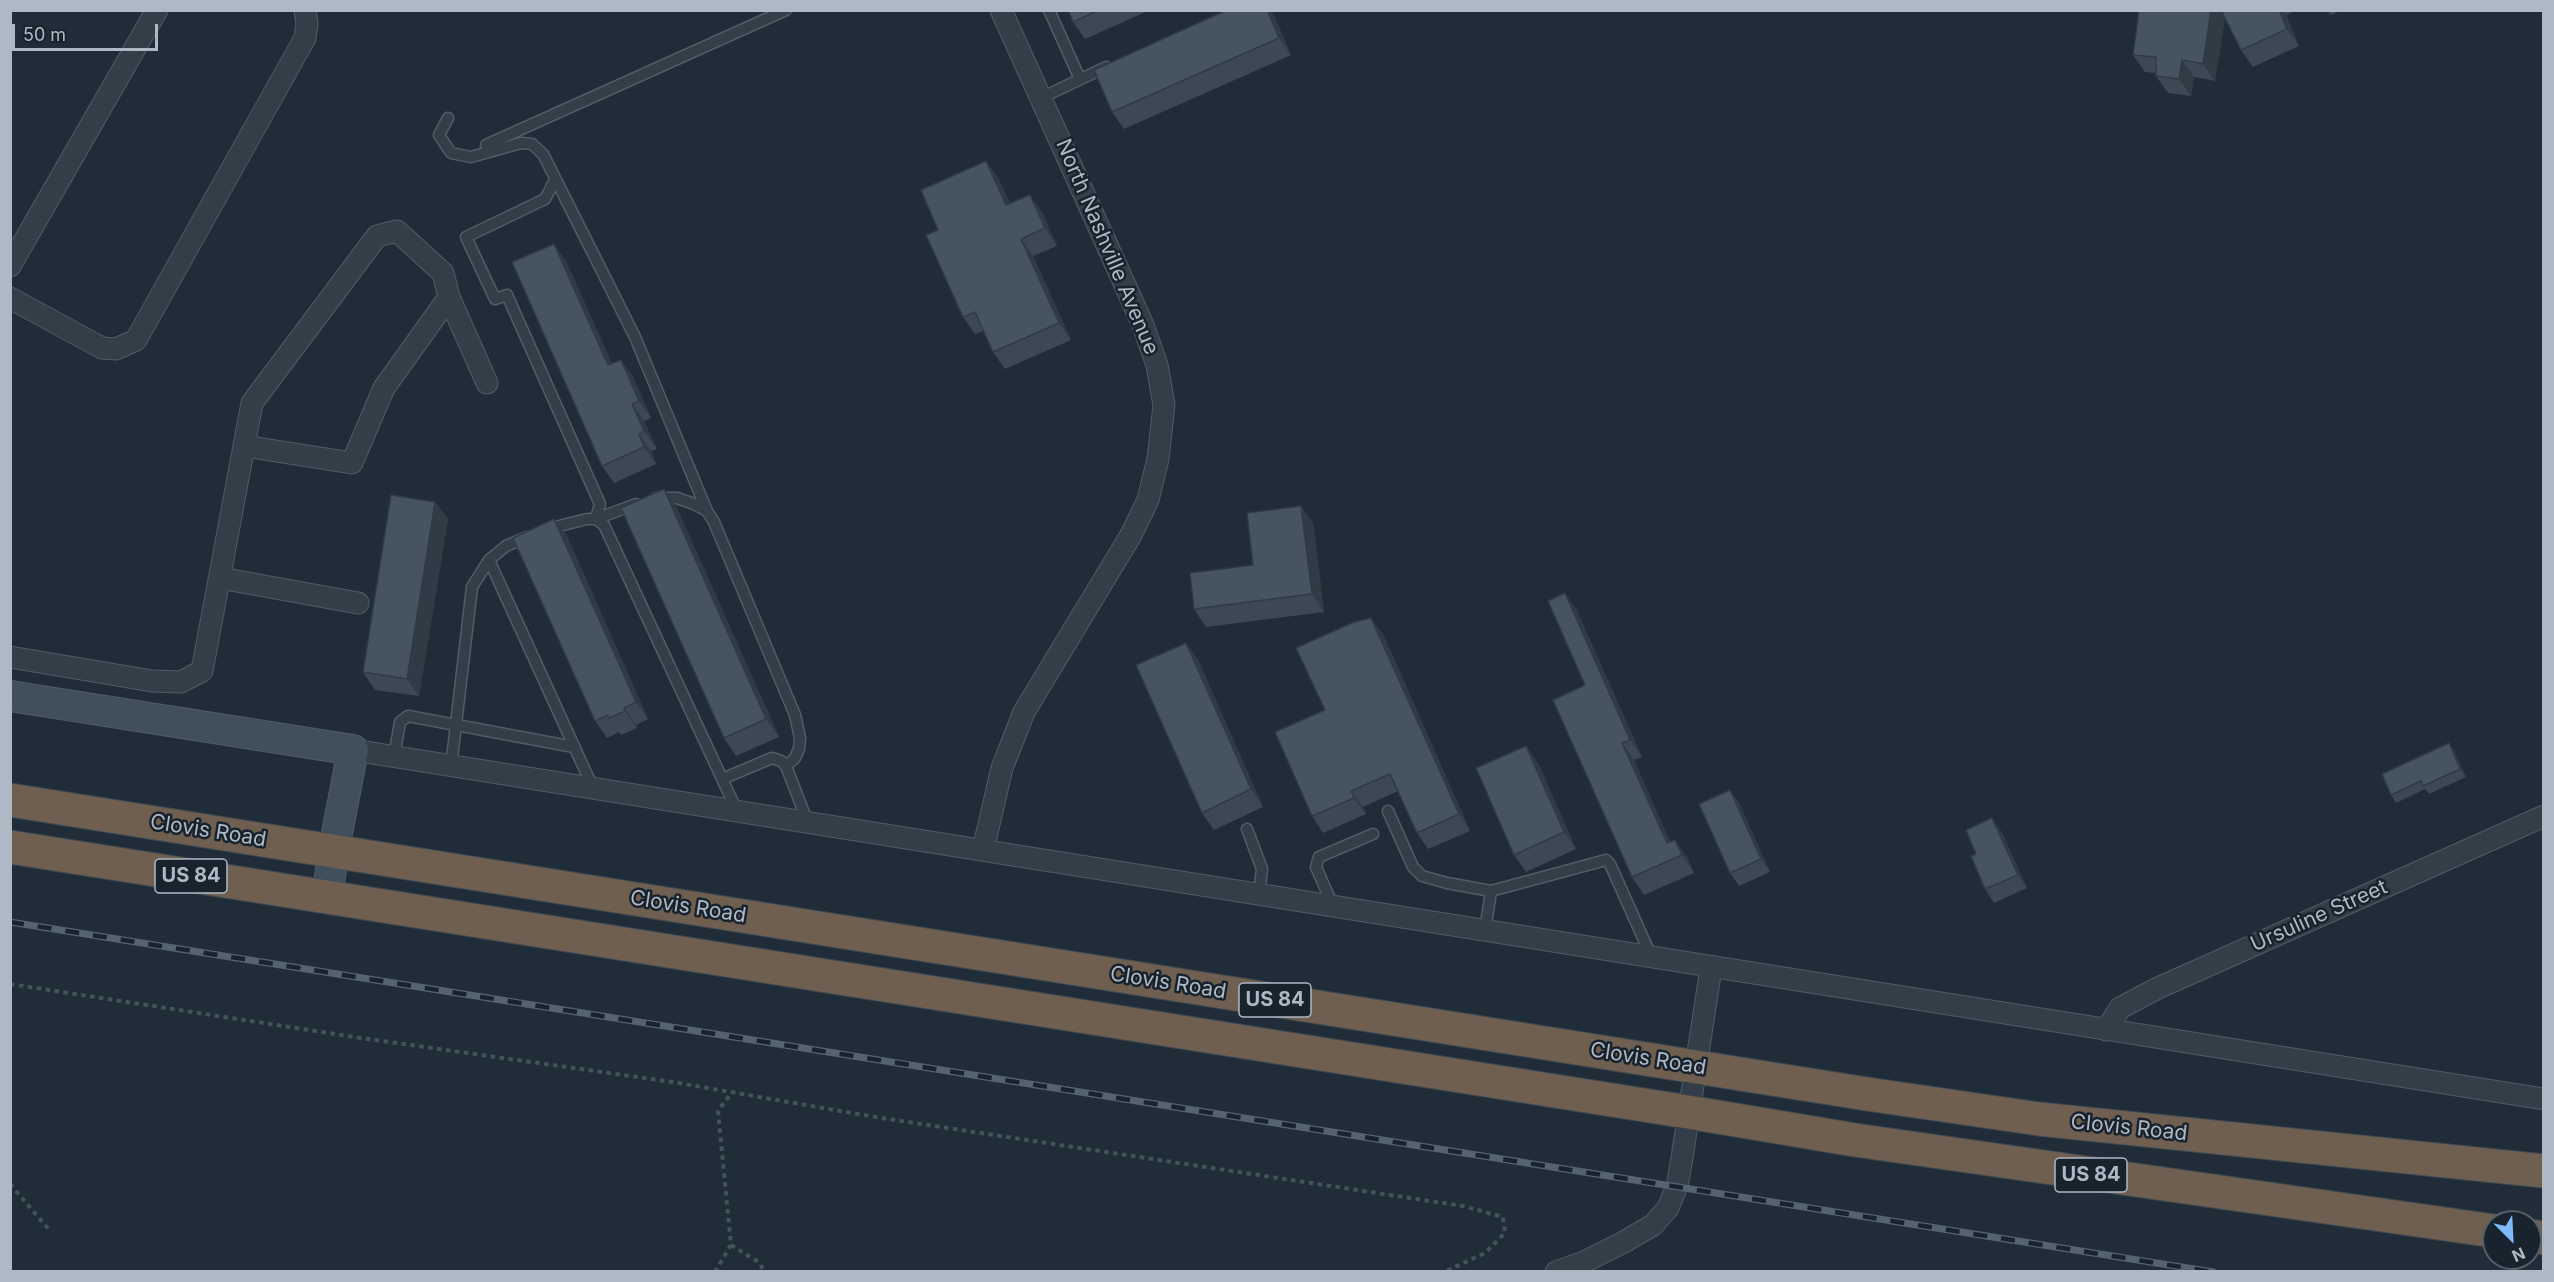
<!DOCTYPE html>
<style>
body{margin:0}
#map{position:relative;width:2554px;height:1282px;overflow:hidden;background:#202d38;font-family:Inter,sans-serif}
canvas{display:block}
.frame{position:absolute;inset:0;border:12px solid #aeb9c5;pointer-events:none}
.north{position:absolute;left:2482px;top:1210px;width:60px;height:60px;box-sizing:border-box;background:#19232d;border:2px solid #555f6a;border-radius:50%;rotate:156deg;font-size:16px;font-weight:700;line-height:24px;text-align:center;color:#aeb9c5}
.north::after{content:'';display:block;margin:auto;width:21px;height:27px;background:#7ebbfa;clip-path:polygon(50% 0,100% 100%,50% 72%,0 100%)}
.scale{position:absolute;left:12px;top:24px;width:146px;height:27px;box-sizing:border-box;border:3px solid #aeb9c5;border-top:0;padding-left:8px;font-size:18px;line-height:21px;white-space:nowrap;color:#aeb9c5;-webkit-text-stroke:4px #19232d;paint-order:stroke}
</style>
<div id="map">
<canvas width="2554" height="1282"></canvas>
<div class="frame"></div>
<div class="north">N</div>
<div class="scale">50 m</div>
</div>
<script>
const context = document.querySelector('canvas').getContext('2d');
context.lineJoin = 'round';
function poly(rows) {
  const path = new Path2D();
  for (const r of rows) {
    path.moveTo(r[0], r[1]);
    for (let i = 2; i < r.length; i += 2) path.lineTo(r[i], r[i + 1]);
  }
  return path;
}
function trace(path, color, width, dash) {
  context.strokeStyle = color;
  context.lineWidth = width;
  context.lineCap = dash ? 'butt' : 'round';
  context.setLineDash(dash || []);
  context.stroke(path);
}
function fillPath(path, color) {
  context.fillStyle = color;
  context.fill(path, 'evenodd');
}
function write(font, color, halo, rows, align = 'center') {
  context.font = font + ' Inter,sans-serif';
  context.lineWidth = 5;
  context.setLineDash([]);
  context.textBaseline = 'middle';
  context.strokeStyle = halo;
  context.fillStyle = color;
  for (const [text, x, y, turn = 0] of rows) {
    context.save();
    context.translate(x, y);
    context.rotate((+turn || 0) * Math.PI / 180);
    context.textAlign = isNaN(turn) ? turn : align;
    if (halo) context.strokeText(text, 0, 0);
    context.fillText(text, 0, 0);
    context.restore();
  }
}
const lane = poly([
 [1049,10,1080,79],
 [1041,98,1106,67],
 [448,118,439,135,451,153,471,157,521,143,532,144,543,154,635,337,707,511],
 [486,145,786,10],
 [555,180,545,199,466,237,495,299,507,295,511,304,600,504,596,519],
 [656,498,677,498,694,504,707,511,714,522,795,715,800,738,799,749,795,758,786,766],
 [596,519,636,504],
 [547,529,587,519,596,519,604,525,738,813],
 [489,560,594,790],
 [394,757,400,722,408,716,574,747],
 [451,767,472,587,489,560,506,546,527,537],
 [722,779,772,758,781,761,786,766,808,823],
 [1388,811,1413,867,1422,876,1447,883,1491,891],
 [1247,829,1262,869,1259,895],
 [1333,906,1316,867,1319,857,1373,834],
 [1485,931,1491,891,1606,860,1610,864,1652,958]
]);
const street = poly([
 [10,266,157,10],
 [449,297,487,383],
 [10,298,102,348,116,349,136,340,305,38,307,24,305,10],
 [220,578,358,603],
 [10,657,152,681,181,682,202,671,244,446,252,403,377,236,397,231,443,273,449,297,384,388,352,463,244,446],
 [353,750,2544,1099],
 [983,850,1002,768,1024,712,1131,535,1148,500,1158,459,1164,405,1157,365,1143,325,1001,10],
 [2106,1030,2120,1008,2158,988,2544,816],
 [1556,1272,1584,1262,1624,1242,1653,1225,1668,1208,1677,1186,1681,1164,1711,968]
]);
const secondary = poly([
 [10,696,353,750,334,849,327,897]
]);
const highway = poly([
 [10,800,1867,1094,2039,1119,2544,1171],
 [10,847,1688,1112,1855,1140,2494,1231],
 [2530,1236,2544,1238]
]);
trace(lane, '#515c66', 13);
trace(street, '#515c66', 23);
trace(secondary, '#515c66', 32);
trace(highway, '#3e4953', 35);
trace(poly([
 [10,984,361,1038,673,1082,875,1117,1463,1206,1503,1217,1505,1233,1485,1253,1444,1272],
 [10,1184,51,1232],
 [731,1245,760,1263,764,1272],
 [715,1272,731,1245,718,1111,732,1092]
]), '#3f5556', 4, [4.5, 4.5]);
trace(lane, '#333e48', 10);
trace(street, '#333e48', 21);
trace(secondary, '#414e5b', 30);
trace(highway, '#6f5f50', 33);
const rail = poly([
 [10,922,2213,1272]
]);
trace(rail, '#556370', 7);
trace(rail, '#19232d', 4.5, [14]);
fillPath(poly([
 [1068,10,1150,10,1085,39,1073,22],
 [2139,10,2298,10,2286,15,2299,46,2253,67,2241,50,2225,18,2215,81,2194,77,2191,96,2168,93,2156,76,2156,73,2145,72,2133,55],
 [2327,10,2343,10,2331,15],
 [1273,13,1291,55,1124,129,1112,112],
 [986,161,998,178,1010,204,1042,212,1057,246,1033,256,1071,340,1005,369,993,352,983,331,975,334,963,317,938,230],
 [566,261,612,364,621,360,633,377,651,418,644,421,657,449,651,451,656,464,614,483,602,466],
 [435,502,448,519,419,696,375,690,363,672],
 [676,506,779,737,736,756,724,738],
 [1301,506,1313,523,1324,612,1206,627,1194,609,1253,565],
 [567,536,648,719,636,725,637,728,621,735,619,732,607,738,595,721],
 [1565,593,1577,611,1642,757,1634,760,1670,842,1687,857,1694,873,1644,895,1632,877],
 [1383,634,1470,831,1428,849,1417,833,1398,791,1363,807,1366,814,1323,833,1312,816,1325,710],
 [1186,643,1198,660,1263,807,1214,830,1202,813],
 [2449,743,2454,751,2466,777,2429,794,2425,789,2396,803,2391,795],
 [1538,763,1576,849,1526,872,1514,855],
 [1730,790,1739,803,1770,872,1739,886,1730,873],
 [2001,831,2027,888,1994,903,1985,889]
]), '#3c4854');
fillPath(poly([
 [1267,10,1271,10,1273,13,1291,55,1279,38],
 [2211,10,2224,10,2226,13,2215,81,2203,64],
 [2279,10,2283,10,2286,15,2299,46,2287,29],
 [2182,60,2194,77,2191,96,2179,79],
 [986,161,998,178,1018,223,1006,205],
 [1030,195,1042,212,1057,246,1045,228],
 [1021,239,1033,256,1071,340,1059,323],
 [554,244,566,261,620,383,608,365],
 [621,360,633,377,651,418,639,401],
 [632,404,644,421,657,449,644,431],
 [639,434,651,451,656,464,644,447],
 [664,489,676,506,779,737,766,719],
 [435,502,448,519,419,696,407,679],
 [1301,506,1313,523,1324,612,1312,594],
 [554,519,567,536,648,719,636,702],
 [1565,593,1577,611,1642,757,1630,740],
 [1371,618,1383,634,1470,831,1459,814],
 [1186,643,1198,660,1263,807,1251,789],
 [624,708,636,725,637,728,625,711],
 [1622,743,1634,760,1677,857,1667,843],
 [2449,743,2454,751,2466,777,2460,769],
 [1526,746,1538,763,1576,849,1564,832],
 [1730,790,1739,803,1770,872,1761,859],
 [1351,791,1363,807,1366,814,1354,798],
 [1992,818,2001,831,2027,888,2018,875],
 [1675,840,1687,857,1694,873,1682,855]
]), '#313b45');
const building = poly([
 [1068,10,1099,10,1073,22,1068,10],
 [1227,10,1267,10,1279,38,1112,112,1094,70,1227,10],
 [2139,10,2211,10,2203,64,2182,60,2179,79,2156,76,2156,57,2133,55,2139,10],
 [2221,10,2279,10,2287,29,2241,50,2221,10],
 [986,161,1006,205,1030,195,1045,228,1021,239,1059,323,993,352,975,312,963,317,926,235,938,230,921,190,986,161],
 [554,244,608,365,621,360,639,401,632,404,644,431,639,434,644,447,602,466,512,262,554,244],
 [664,489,766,719,724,738,621,508,664,489],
 [391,495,435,502,407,679,363,672,391,495],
 [1301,506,1312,594,1194,609,1190,573,1253,565,1247,513,1301,506],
 [554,519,636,702,624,708,625,711,609,718,608,715,595,721,513,538,554,519],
 [1565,593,1630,740,1622,743,1667,843,1675,840,1682,855,1632,877,1553,700,1585,685,1548,601,1565,593],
 [1371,618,1459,814,1417,833,1390,774,1351,791,1354,798,1312,816,1275,732,1325,710,1296,648,1354,622,1371,618],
 [1186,643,1251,789,1202,813,1136,665,1186,643],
 [2449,743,2460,769,2423,786,2421,781,2391,795,2382,774,2449,743],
 [1526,746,1564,832,1514,855,1476,768,1526,746],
 [1730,790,1761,859,1730,873,1699,804,1730,790],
 [1992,818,2018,875,1985,889,1971,856,1976,854,1966,830,1992,818]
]);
fillPath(building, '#465462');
trace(building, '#313b45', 1.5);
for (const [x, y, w] of [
 [191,876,72],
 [1275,1000,72],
 [2091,1175,72]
]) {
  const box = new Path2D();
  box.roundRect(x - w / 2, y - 17, w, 34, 4.5);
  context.fillStyle = '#19232d';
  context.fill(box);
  trace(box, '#aeb9c5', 1.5);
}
write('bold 20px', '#aeb9c5', null, [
 ["US 84",191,876],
 ["US 84",1275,1000],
 ["US 84",2091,1175]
]);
write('21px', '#aeb9c5', '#19232d', [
 ["North Nashville Avenue",1107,247,67],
 ["Clovis Road",208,831,9],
 ["Clovis Road",688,907,9],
 ["Ursuline Street",2319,916,-24],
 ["Clovis Road",1168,983,9],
 ["Clovis Road",1648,1059,9],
 ["Clovis Road",2129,1128,6]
]);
</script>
